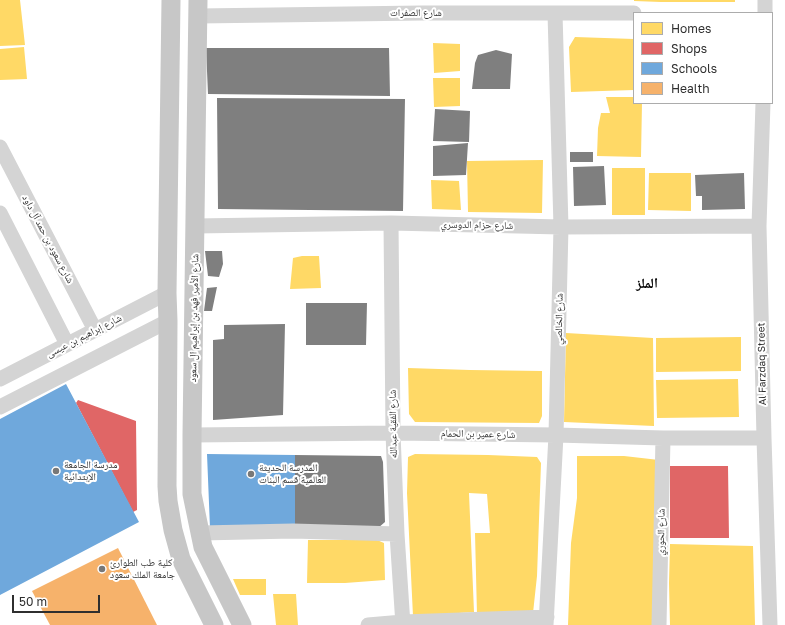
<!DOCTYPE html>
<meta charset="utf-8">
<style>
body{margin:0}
#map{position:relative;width:785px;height:625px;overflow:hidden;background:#fff;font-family:"Golos Text",sans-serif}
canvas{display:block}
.legend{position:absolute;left:633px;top:12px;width:140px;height:92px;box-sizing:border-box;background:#fff;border:1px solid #acacac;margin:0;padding:5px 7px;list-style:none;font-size:12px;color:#2f2f2f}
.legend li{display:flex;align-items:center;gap:8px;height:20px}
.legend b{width:20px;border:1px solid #acacac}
.scale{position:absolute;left:12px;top:595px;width:88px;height:18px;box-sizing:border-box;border:2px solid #2f2f2f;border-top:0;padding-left:5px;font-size:12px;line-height:14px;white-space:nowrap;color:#2f2f2f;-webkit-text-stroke:3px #fff;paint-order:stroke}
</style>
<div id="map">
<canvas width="785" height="625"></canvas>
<ul class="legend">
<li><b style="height:11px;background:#ffd966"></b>Homes</li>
<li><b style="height:11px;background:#e06666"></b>Shops</li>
<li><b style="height:11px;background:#6fa8dc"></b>Schools</li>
<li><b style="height:11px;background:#f6b26b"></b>Health</li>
</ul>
<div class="scale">50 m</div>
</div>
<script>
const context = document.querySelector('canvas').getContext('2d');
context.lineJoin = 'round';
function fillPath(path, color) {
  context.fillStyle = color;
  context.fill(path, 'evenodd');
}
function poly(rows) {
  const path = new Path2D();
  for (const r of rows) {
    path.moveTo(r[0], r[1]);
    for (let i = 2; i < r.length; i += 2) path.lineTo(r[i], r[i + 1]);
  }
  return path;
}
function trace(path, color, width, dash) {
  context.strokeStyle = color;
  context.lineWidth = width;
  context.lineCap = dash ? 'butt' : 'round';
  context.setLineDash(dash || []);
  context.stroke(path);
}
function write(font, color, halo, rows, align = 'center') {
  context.font = font + ' "Golos Text","Noto Naskh Arabic",sans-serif';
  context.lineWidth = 4;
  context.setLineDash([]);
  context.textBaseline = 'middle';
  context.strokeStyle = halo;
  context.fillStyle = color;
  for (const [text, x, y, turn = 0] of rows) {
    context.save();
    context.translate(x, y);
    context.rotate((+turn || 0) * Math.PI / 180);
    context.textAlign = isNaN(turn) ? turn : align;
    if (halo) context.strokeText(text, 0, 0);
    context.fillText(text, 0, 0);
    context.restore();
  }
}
fillPath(poly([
 [0,0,20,0,25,45,0,46],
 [634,0,735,0,735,2,661,2,634,1],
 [575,37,634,39,634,90,571,92,569,47],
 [433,43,460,44,460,71,434,73],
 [24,47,27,79,0,80,0,49],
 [433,78,460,78,460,106,434,107],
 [606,97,634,97,634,103,642,103,641,157,597,156,598,128,601,113,610,113],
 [543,160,542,213,468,212,467,161],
 [612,168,645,168,645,215,612,215],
 [649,173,691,173,691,211,648,210],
 [431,180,459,181,461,210,432,209],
 [302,256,319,256,321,288,290,289,293,258],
 [566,333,653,338,654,426,564,422],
 [741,337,741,371,656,372,656,338],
 [408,368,470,370,542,371,542,416,539,423,415,422,409,414],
 [738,379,739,417,657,418,656,380],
 [415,454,488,455,537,457,541,463,537,576,533,613,477,615,475,533,490,533,487,494,469,493,474,612,413,616,407,493,408,457],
 [577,456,624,456,659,460,657,625,568,625,571,543,577,498],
 [308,540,377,540,384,543,385,580,345,583,307,583],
 [670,544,753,546,755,625,670,625,669,583],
 [233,579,266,579,266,595,240,595],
 [273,594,296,594,298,625,276,625]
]), '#ffd966');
fillPath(poly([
 [78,400,136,421,137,510,133,512,76,403],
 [670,466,728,466,729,538,670,538]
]), '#e06666');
fillPath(poly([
 [66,384,139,522,0,595,0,419],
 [207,454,295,455,295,528,210,528]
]), '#6fa8dc');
fillPath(poly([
 [118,548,157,625,50,625,32,591]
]), '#f6b26b');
fillPath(poly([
 [206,48,389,48,390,96,208,94],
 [496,50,512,54,510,89,472,89,475,63,478,55],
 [217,98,405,99,403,211,218,209],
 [435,109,470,111,469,142,433,141],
 [468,143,466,175,433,176,433,146],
 [570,152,593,152,593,162,570,162],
 [604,166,606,205,574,206,573,167],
 [744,173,745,209,702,210,702,196,696,196,695,175],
 [205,251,222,251,223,264,219,277,208,276],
 [217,287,212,311,204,311,207,288],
 [306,303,367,303,366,345,306,345],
 [285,324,283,415,213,420,213,340,224,339,224,325],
 [295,455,381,456,383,462,385,522,378,528,295,528]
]), '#7f7f7f');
trace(poly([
 [765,0,765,13],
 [198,16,422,13,634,13],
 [763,103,759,226,764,438,770,625],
 [0,147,95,330],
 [0,213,67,344],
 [391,223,393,433,397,534,403,625],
 [195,226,391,223,561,227,759,226],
 [0,379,167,293],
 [0,407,168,321],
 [192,435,393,433,556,435,663,438,764,438],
 [201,533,293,531,397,534],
 [368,625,403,622,547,617],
 [546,625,556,435,561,227,555,13],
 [659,625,663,438]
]), '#d4d4d4', 15);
trace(poly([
 [171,0,167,293,168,321,167,486,168,501,173,530,181,559,214,625],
 [198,0,192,435,192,494,203,547,242,625]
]), '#c7c7c7', 19);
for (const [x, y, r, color] of [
 [56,471,4,"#787878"],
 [251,474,4,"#787878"],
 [102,569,4,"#787878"]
]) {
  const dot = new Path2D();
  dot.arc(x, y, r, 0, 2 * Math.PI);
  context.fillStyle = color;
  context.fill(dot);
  trace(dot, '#fff', 1.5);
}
write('10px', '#2f2f2f', '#fff', [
 ["شارع الصفرات",416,13],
 ["شارع حزام الدوسري",477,225,1],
 ["شارع سعود بن حمد آل داود",48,239,62],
 ["شارع الأمير فهد بن إبراهيم ال سعود",194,318,-89],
 ["شارع الخالصي",559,319,-89],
 ["شارع إبراهيم بن عيسى",84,336,-27],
 ["Al Farzdaq Street",762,364,-91],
 ["شارع الفقية عبدالله",393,424,-91],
 ["شارع عمير بن الحمام",478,434,1],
 ["شارع الحوري",661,532,-89]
]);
write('10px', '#2f2f2f', '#fff', [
 ["مدرسة الجامعة",64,465],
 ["الإبتدائية",64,477],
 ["المدرسة الحديثة",259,468],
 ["العالمية قسم البنات",259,480],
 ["كلية طب الطوارئ",110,563],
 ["جامعة الملك سعود",110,575]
], 'left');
write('bold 14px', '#000', '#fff', [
 ["الملز",647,284]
]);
</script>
